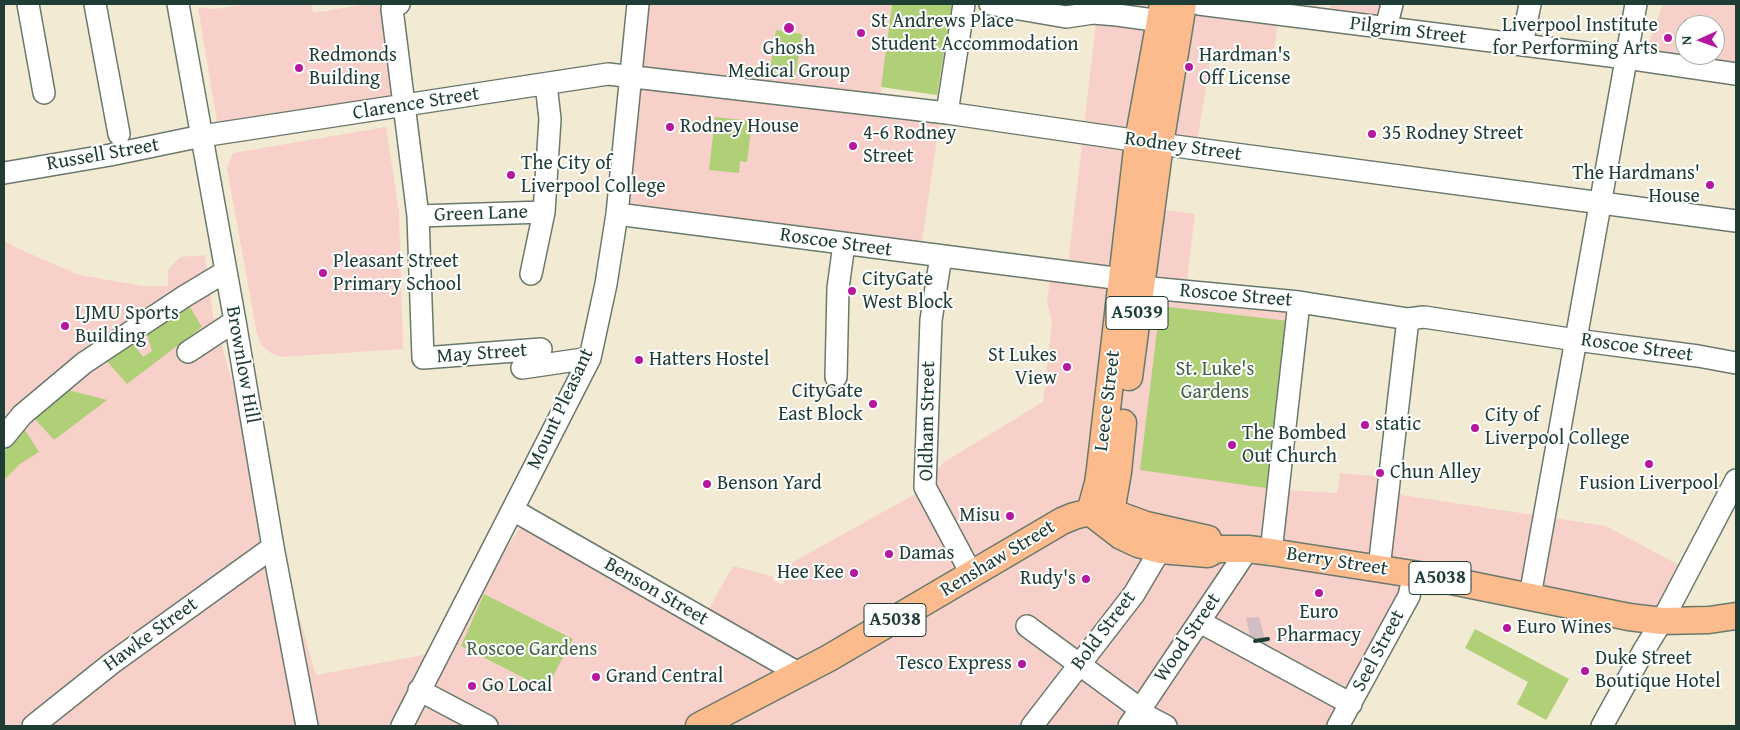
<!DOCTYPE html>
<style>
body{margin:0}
#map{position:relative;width:1740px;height:730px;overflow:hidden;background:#f3ead4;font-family:"Gentium Book Plus",serif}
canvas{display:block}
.frame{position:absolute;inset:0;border:5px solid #1f3d34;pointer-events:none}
.north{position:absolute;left:1675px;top:15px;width:50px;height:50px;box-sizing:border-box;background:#fff;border:1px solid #a5b1ae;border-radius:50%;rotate:268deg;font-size:14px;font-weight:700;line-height:20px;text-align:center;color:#1f3d34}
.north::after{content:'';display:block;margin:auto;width:18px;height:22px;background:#b5179e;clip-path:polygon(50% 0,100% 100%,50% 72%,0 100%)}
</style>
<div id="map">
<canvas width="1740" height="730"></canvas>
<div class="frame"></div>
<div class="north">N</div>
</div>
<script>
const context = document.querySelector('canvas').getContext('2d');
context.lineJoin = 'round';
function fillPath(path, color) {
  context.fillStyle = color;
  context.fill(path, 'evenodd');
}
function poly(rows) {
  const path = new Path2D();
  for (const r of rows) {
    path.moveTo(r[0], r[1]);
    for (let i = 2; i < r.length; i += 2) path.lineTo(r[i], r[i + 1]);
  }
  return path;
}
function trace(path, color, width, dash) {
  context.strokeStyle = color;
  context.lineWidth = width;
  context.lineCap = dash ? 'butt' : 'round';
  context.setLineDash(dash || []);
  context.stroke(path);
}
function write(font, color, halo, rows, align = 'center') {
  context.font = font + ' "Gentium Book Plus",serif';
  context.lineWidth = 4;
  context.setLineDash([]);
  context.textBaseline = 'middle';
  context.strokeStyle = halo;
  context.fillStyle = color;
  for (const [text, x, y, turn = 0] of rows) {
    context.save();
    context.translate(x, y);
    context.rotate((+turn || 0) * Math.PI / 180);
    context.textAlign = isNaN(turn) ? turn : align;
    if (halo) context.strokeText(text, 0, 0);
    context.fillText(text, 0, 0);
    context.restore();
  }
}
fillPath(poly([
 [249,4,311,4,313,13,368,4,383,4,392,97,218,127,198,7,215,9],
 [638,4,892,4,879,105,941,113,920,254,617,214],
 [990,4,1319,4,1318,8,1316,10,1280,6,1273,60,1211,53,1198,138,1172,134,1122,155,1119,204,1195,214,1185,299,1289,311,1284,490,1337,493,1340,473,1385,477,1402,495,1606,526,1688,570,1662,621,1414,574,1338,726,4,726,4,241,17,248,79,275,143,286,168,286,168,270,180,257,205,255,213,315,316,675,434,653,525,521,699,626,733,566,774,577,773,581,784,585,784,567,917,493,944,462,1043,402,1052,324,1047,301,1051,275,1067,273,1096,24],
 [1331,4,1387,4,1383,22,1330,12],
 [1663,4,1736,4,1736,63,1646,51],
 [1685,25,1715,25,1715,55,1685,55],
 [386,127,399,212,403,349,282,357,271,353,262,346,257,334,227,168,233,153]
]), '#f7d0ca');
fillPath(poly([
 [1259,617,1266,644,1252,644,1246,618]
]), '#d2bec2');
fillPath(poly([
 [892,4,952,4,937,95,881,87],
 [776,30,802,34,795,80,769,75],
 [715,117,752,121,747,162,740,161,739,173,709,170],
 [188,304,202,327,127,384,105,359,131,341,143,357,152,351,146,330],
 [1160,306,1289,321,1266,488,1140,470],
 [68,390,107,400,54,440,35,419],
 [25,430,39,452,20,464,4,480,4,452],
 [484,594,573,639,546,689,461,646],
 [1475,629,1569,679,1546,720,1517,704,1528,682,1465,648]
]), '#b0d077');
const minor = poly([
 [28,4,44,93],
 [95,4,119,134],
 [178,4,235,321,273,547,307,726],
 [399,4,393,6,392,9,418,216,423,358,541,349],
 [990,4,1066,17,1093,13,1117,15,1161,21,1172,12],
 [1199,4,1626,58,1736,74],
 [1386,28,1392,4],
 [1522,45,1530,4],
 [947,113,964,4],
 [4,173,110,155,202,136,608,74,947,113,1160,144,1736,221],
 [617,214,1122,279,1140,287,1299,302,1408,319,1424,317,1576,340,1698,356,1736,363],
 [418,216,544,212,550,119,546,84],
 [941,256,931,320,925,487,972,575],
 [531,274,544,212],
 [188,352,235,321],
 [522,368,590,358],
 [836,377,838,288,844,244],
 [4,437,22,415,84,363,185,296,225,272],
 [513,510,800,674],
 [1271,552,1299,302],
 [1379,568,1408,319],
 [1530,596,1636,4],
 [1200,622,1351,704],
 [1027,626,1132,703,1147,716,1166,726],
 [419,690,487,726],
 [33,726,112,663,273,547],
 [402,726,590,358,606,284,617,214,638,4],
 [1032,726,1134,594,1160,550,1160,536],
 [1129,726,1248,549],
 [1338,726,1409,596,1414,574],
 [1602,726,1644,650,1662,621,1736,480]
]);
const major = poly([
 [1129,377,1160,144,1183,4],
 [1090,512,1121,536,1138,544,1160,550,1208,554,1217,549,1248,549,1271,552,1432,577,1629,617,1662,621,1709,620,1736,616],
 [1090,512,1098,483,1100,469,1138,141,1163,4],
 [1111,512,1118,472,1123,423],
 [699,726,829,658,1062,521,1074,516,1090,512,1111,512,1146,525,1208,539]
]);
trace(minor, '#697a6c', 24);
trace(major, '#697a6c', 29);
trace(minor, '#fff', 21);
trace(major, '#fbbb8c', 26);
trace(poly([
 [1255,641,1268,639]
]), '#1f3d34', 4);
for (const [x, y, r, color] of [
 [789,28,6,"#b5179e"],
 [861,33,5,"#b5179e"],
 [1668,38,5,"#b5179e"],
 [1189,67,5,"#b5179e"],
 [299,68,5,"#b5179e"],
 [670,127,5,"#b5179e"],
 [1372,134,5,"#b5179e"],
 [853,146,5,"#b5179e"],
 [511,175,5,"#b5179e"],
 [1710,185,5,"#b5179e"],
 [323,273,5,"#b5179e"],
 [852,291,5,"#b5179e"],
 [65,326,5,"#b5179e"],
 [639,360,5,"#b5179e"],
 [1067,367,5,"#b5179e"],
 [873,404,5,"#b5179e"],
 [1365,425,5,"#b5179e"],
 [1475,428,5,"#b5179e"],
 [1232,445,5,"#b5179e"],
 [1649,464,5,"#b5179e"],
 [1380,473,5,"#b5179e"],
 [707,484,5,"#b5179e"],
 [1010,516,5,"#b5179e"],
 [889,554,5,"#b5179e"],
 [854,573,5,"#b5179e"],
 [1086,579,5,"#b5179e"],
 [1319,593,5,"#b5179e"],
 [1507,628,5,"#b5179e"],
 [1022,664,5,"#b5179e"],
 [1585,671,5,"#b5179e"],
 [596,677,5,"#b5179e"],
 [472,686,5,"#b5179e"]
]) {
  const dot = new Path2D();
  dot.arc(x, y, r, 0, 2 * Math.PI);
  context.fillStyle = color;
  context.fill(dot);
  trace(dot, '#fff', 2);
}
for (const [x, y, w] of [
 [1137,313,62],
 [1440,578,62],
 [895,620,62]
]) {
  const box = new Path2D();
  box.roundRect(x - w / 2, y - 16.5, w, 33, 4);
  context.fillStyle = '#fff';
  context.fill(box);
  trace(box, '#1f3d34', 1);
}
write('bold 19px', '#1f3d34', null, [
 ["A5039",1137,313],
 ["A5038",1440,578],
 ["A5038",895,620]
]);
write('20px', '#1f3d34', '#fff', [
 ["St Andrews Place",871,22],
 ["Student Accommodation",871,45],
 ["Liverpool Institute",1658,26,"right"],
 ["for Performing Arts",1658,49,"right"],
 ["Ghosh",789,49,"center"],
 ["Medical Group",789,72,"center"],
 ["Redmonds",309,56],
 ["Building",309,79],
 ["Hardman's",1199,56],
 ["Off License",1199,79],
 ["Rodney House",680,127],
 ["4-6 Rodney",863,134],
 ["Street",863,157],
 ["35 Rodney Street",1382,134],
 ["The City of",521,164],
 ["Liverpool College",521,187],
 ["The Hardmans'",1700,174,"right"],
 ["House",1700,197,"right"],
 ["Pleasant Street",333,262],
 ["Primary School",333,285],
 ["CityGate",862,280],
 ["West Block",862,303],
 ["LJMU Sports",75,314],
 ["Building",75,337],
 ["St Lukes",1057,356,"right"],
 ["View",1057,379,"right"],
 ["Hatters Hostel",649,360],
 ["CityGate",863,392,"right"],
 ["East Block",863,415,"right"],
 ["City of",1485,416],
 ["Liverpool College",1485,439],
 ["static",1375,425],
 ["The Bombed",1242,434],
 ["Out Church",1242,457],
 ["Chun Alley",1390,473],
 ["Benson Yard",717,484],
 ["Fusion Liverpool",1649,484,"center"],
 ["Misu",1000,516,"right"],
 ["Damas",899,554],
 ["Hee Kee",844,573,"right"],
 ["Rudy's",1076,579,"right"],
 ["Euro",1319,613,"center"],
 ["Pharmacy",1319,636,"center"],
 ["Euro Wines",1517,628],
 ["Duke Street",1595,659],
 ["Boutique Hotel",1595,682],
 ["Tesco Express",1012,664,"right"],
 ["Grand Central",606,677],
 ["Go Local",482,686]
], 'left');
write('20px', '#1f3d34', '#fff', [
 ["Pilgrim Street",1408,31,7],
 ["Clarence Street",416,104,-9],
 ["Rodney Street",1183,147,8],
 ["Russell Street",103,155,-10],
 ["Green Lane",481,214,-2],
 ["Roscoe Street",836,243,8],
 ["Roscoe Street",1236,296,5],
 ["Roscoe Street",1637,348,8],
 ["May Street",482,354,-4],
 ["Brownlow Hill",242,365,80],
 ["Leece Street",1108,401,-83],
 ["Mount Pleasant",561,409,-65],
 ["Oldham Street",928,421,-89],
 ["Renshaw Street",998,559,-31],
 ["Berry Street",1337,562,9],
 ["Benson Street",656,592,30],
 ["Bold Street",1104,631,-53],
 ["Hawke Street",151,635,-36],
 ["Wood Street",1188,638,-56],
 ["Seel Street",1379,651,-62]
]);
write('20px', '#436245', '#fff', [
 ["St. Luke's",1215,370],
 ["Gardens",1215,393],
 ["Roscoe Gardens",532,650]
]);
</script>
